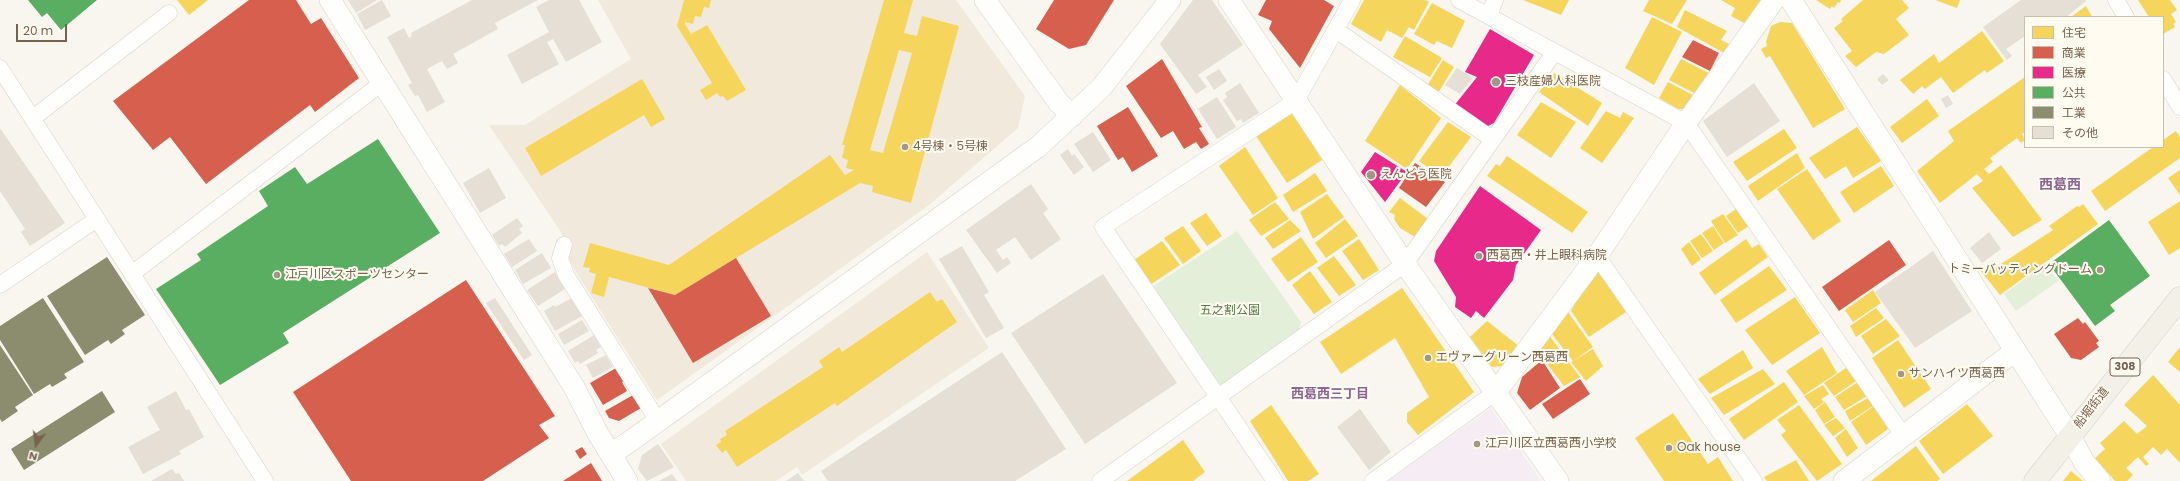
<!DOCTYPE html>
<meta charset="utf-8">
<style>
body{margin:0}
#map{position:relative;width:2180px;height:481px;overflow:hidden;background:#f8f6ee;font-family:Poppins,"Noto Sans JP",sans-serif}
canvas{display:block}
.legend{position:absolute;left:2024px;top:16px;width:140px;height:132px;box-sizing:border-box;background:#fffbf1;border:1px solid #c9beaf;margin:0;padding:5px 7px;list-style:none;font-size:12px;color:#77624d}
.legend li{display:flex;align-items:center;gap:8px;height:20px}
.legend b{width:20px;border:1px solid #c9beaf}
.north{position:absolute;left:16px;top:425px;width:40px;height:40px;-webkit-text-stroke:3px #fffbf1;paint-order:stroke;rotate:195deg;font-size:11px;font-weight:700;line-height:16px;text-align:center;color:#77624d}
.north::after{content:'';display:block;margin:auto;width:14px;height:18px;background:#77624d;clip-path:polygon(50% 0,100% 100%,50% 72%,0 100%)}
.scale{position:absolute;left:16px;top:24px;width:51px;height:18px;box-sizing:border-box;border:2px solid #77624d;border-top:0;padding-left:5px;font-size:12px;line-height:14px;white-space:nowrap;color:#77624d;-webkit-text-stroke:3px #fffbf1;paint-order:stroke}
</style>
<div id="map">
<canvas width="2180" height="481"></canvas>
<ul class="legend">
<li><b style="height:11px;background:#f6d55c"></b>住宅</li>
<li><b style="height:11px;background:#d6604d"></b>商業</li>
<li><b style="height:11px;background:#e7298a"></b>医療</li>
<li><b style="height:11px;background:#5aae61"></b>公共</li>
<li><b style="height:11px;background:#8c8c6e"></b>工業</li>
<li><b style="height:11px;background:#e5dfd5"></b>その他</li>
</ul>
<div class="north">N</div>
<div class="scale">20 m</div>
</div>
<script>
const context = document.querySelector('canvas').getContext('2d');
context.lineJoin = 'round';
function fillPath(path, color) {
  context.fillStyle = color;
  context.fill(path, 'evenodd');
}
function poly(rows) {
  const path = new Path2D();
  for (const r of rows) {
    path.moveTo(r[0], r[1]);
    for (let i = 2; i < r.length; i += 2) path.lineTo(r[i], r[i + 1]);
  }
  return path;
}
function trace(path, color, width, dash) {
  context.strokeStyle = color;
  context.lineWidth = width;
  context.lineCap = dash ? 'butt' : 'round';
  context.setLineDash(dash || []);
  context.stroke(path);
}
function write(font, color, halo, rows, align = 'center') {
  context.font = font + ' Poppins,"Noto Sans JP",sans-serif';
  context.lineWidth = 4;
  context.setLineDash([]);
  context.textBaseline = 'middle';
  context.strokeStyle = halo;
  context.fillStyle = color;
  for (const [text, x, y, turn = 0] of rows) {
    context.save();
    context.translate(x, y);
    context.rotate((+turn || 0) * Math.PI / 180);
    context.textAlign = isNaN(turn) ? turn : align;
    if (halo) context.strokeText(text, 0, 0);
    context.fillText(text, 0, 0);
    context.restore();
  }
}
fillPath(poly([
 [598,0,956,0,1025,96,1018,128,929,205,657,400,569,261,561,232,489,125,525,125,631,59],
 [927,252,989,348,802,475,797,467,776,481,686,481,661,444]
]), '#f1eadc');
fillPath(poly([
 [1491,408,1541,481,1387,481]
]), '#f6edf4');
fillPath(poly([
 [1237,231,1301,322,1299,331,1225,385,1216,383,1152,287],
 [2046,264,2058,281,2016,311,2004,294]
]), '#e3efd9');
fillPath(poly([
 [177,0,208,0,189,15],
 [684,0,711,0,709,8,704,7,701,17,695,16,693,24,685,22,685,24,691,34,707,25,746,90,727,101,723,96,720,97,717,93,706,100,700,90,712,83,677,26],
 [884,0,913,0,904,33,917,36,922,16,959,26,911,203,872,192,873,186,860,183,675,295,609,277,604,297,591,293,596,274,589,272,590,268,583,267,590,243,669,265,830,155,845,175,854,170,846,168,848,160,842,158,845,145,842,145],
 [899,50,912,53,883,153,870,150],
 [1364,0,1425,0,1429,2,1414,30,1409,27,1402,38,1387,30,1381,42,1351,24],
 [1523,0,1569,0,1561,15],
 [1649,0,1687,0,1672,24,1643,11],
 [1721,0,1761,0,1746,24,1731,16,1735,8],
 [1816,0,1841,0,1840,3,1838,2,1834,8,1832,6,1830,9],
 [1863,0,1902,0,1909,8,1896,19,1909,35,1884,54,1876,52,1856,67,1845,56,1852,51,1834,28,1843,21,1841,19],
 [1935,0,1960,0,1957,8],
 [2138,0,2170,0,2177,10,2171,14,2176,22,2173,24,2175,27,2163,34,2163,17,2149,17],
 [1432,3,1465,21,1452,48,1437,41,1434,45,1414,34],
 [2086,6,2092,17,2071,17],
 [1685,10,1727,31,1721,40,1731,45,1724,53,1677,27],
 [1652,17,1682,32,1654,85,1625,68],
 [1780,22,1792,23,1845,109,1813,128,1770,56,1766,58,1761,49,1767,46,1766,42,1771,26],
 [1982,31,2004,61,1987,73,1985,70,1953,93,1941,77,1925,89,1922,86,1913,94,1900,80,1934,54,1939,63],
 [1405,36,1442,58,1430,77,1393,57],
 [1681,59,1709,73,1696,94,1669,80],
 [1443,60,1454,67,1438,93,1427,86],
 [1554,73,1602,103,1588,126,1539,92],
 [2025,77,2025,132,2022,134,2025,140,2021,143,2017,138,1990,158,1993,162,1984,169,1989,174,2001,165,2042,220,2013,237,1972,188,1983,181,1977,174,1940,203,1917,171,1954,141,1948,131],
 [642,79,665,119,651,127,644,115,541,176,525,148],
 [1668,82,1693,95,1685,109,1678,109,1659,98],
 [1400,85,1441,118,1407,169,1365,141],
 [1927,99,1939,116,1902,143,1890,127],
 [1541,102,1576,122,1551,158,1517,135],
 [1291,109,1322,160,1287,183,1256,136],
 [1606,111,1620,118,1623,112,1634,118,1602,163,1580,148],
 [1448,122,1471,137,1441,177,1419,161],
 [1857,127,1881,161,1853,178,1846,166,1825,179,1809,158],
 [1784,129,1797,148,1747,181,1733,162],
 [2176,131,2180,137,2180,158,2105,211,2091,191,2153,147,2163,147,2163,140],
 [1245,147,1278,198,1253,215,1219,166],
 [1797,153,1805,168,1758,201,1748,186],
 [1507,156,1588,212,1572,233,1487,176,1496,164,1500,166],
 [1881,166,1894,186,1854,213,1840,192],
 [1807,169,1841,221,1813,240,1777,189],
 [2180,170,2180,195,2168,178],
 [1315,173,1327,191,1293,212,1283,195],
 [1327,194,1344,217,1313,239,1300,212],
 [1400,198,1428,219,1415,237,1400,228,1394,219,1395,215,1389,212],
 [2180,201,2180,248,2169,255,2148,222],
 [1275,202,1289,219,1261,236,1249,220],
 [2083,204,2098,224,2000,295,1981,271,1993,261,1998,266,2053,230,2049,226,2077,206,2079,207],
 [1736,209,1749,226,1738,233,1726,216],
 [1206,213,1222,236,1207,246,1190,223],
 [1723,214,1738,235,1725,243,1711,221],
 [1345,219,1358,236,1326,258,1315,243],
 [1290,220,1301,231,1273,249,1265,238],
 [1183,226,1201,251,1183,264,1164,238],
 [1713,226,1724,243,1714,250,1702,233],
 [1701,234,1713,251,1702,258,1690,241],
 [1301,237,1318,262,1288,282,1271,259],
 [1359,239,1379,270,1363,280,1342,251],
 [1746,239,1752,248,1759,244,1768,257,1715,295,1699,273],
 [1162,241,1180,265,1150,285,1134,260],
 [1689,242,1701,259,1692,266,1681,249],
 [1334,256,1356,285,1339,296,1317,268],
 [1596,265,1629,310,1589,337,1571,311],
 [1769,266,1787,290,1736,323,1720,300],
 [1310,271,1332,302,1314,314,1292,285],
 [1402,288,1474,392,1418,435,1407,422,1407,413,1429,397,1395,338,1341,374,1320,342],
 [1873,290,1881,303,1853,322,1845,310],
 [930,292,937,302,942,299,957,322,837,406,835,403,737,467,726,450,722,453,716,445,721,442,720,439,727,435,725,431,823,367,819,361,839,347,842,352],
 [1795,297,1820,333,1772,365,1745,330],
 [1876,308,1884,318,1856,337,1850,326],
 [1568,312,1593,347,1573,361,1551,333],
 [1886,319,1900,336,1873,354,1861,336],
 [1487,321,1520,347,1504,366,1492,367,1470,337],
 [1549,335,1580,377,1564,386,1538,352],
 [1898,340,1931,389,1904,408,1872,358],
 [1822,347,1837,373,1804,395,1786,371],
 [2180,347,2180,372,2168,362],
 [1593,349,1603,366,1586,381,1571,362],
 [1743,350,1753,368,1710,394,1698,379],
 [1846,368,1856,381,1834,396,1824,383],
 [1763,369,1775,384,1724,415,1711,398],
 [2153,375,2180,405,2180,463,2167,449,2161,455,2153,447,2143,457,2149,464,2146,466,2138,457,2126,468,2133,475,2127,481,2115,481,2095,458,2105,449,2100,443,2124,421,2137,434,2147,426,2124,405],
 [1784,382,1798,402,1744,440,1729,419],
 [1858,382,1867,396,1844,410,1835,397],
 [1823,385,1829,394,1821,399,1824,402,1814,409,1804,396],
 [1868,398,1873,406,1850,421,1845,411],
 [1825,402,1835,417,1824,424,1815,410],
 [1967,404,1993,436,1943,474,1919,441],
 [1271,405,1319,474,1308,481,1288,481,1250,421],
 [1799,405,1842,464,1817,481,1781,435,1786,431,1777,420],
 [1874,406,1888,429,1866,445,1851,422],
 [1673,413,1708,464,1718,457,1733,481,1664,481,1635,438],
 [1836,418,1845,428,1833,436,1824,425],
 [1846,429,1858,448,1847,457,1835,438],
 [1183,440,1205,472,1193,481,1127,481],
 [1916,446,1940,479,1937,481,1871,481],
 [1796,460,1809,481,1767,481,1764,477],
 [2071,471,2083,481,2063,481]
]), '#f6d55c');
fillPath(poly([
 [249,0,296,0,311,24,321,18,359,78,315,112,310,105,206,184,170,137,153,150,113,101],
 [1054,0,1114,0,1086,45,1069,49,1036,29],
 [1266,0,1324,0,1334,6,1300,68,1269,29,1272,21,1258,15],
 [1693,40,1719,53,1710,71,1682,57],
 [1162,59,1202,127,1199,128,1209,144,1201,149,1196,142,1184,149,1173,131,1161,138,1126,86],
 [1128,107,1158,156,1132,172,1123,157,1118,160,1097,126],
 [1415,163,1445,182,1426,207,1399,188],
 [1889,240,1906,265,1839,311,1822,287],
 [736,258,771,316,693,363,648,288,675,295],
 [466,280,555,416,539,425,549,438,483,481,351,481,293,392],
 [2078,318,2083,324,2085,322,2099,341,2096,343,2099,347,2081,360,2071,358,2054,334],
 [1542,360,1560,388,1530,410,1517,393,1522,377],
 [616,368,624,381,622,382,627,391,603,405,590,383],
 [1580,379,1590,394,1553,419,1542,404],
 [633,395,641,408,619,421,609,418,605,411],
 [582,447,587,454,580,459,575,451],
 [591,463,602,481,563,481]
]), '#d6604d');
fillPath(poly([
 [1490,29,1534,55,1494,123,1488,126,1453,107,1477,77,1465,72],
 [1375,152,1407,172,1385,202,1361,172],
 [1480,186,1541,230,1516,265,1513,280,1484,318,1476,311,1471,318,1455,307,1456,297,1434,261,1436,251]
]), '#e7298a');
fillPath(poly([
 [28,0,97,0,61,30,47,13,42,17],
 [378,139,440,233,283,333,289,343,220,385,156,289,201,260,197,254,268,206,259,191,295,167,307,184],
 [2109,220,2150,276,2110,305,2115,311,2095,326,2049,264]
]), '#5aae61');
fillPath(poly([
 [107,257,145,315,122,330,125,334,111,344,108,340,85,355,47,296],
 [43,298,84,362,64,374,67,378,52,387,50,384,34,394,0,340,0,326],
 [0,345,33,395,15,407,18,411,2,422,0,419],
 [102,391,115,412,24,470,11,449]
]), '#8c8c6e');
fillPath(poly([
 [348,0,377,0,356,13],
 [382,0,391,16,365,30,357,14],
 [472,0,538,0,495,23,498,29,453,54,458,63,447,69,442,61,427,69,445,102,427,112,418,95,415,96,408,85,412,83,387,37,404,28,409,38,412,36,411,33],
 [549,0,579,0,602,42,566,62,553,39,547,42,559,64,522,84,507,55,549,32,536,7],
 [1193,0,1212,0,1243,45,1198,75,1207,87,1196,94,1160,44],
 [2021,0,2085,0,2086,1,2066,17,2025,17,2025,36,2006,49,2012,56,2007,60,1983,27],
 [1457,68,1473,78,1460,94,1445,85],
 [1219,69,1227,81,1214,90,1206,77],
 [1883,74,1889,80,1882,85,1877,79],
 [1240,83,1259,113,1243,123,1241,119,1237,121,1223,100,1227,97,1225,93],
 [1754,83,1780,121,1727,157,1703,121],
 [1948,95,1953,104,1946,108,1941,99],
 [1217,97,1236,127,1217,139,1198,109],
 [0,128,65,223,30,246,21,232,25,229,0,191],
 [1093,132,1111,160,1093,172,1074,144],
 [1068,149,1072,156,1074,154,1084,167,1074,175,1060,155],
 [489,168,506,198,480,213,463,183],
 [1031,184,1048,209,1043,213,1061,239,1031,260,1015,237,996,250,1003,260,1007,257,1011,263,997,273,966,230],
 [517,218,523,226,519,229,522,233,505,247,502,244,499,246,492,235],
 [1989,232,2001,249,1982,263,1970,248],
 [529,239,537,251,512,267,504,254],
 [962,246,989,292,984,295,1004,328,986,338,939,259],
 [1933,251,1972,311,1915,348,1875,292],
 [542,253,551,268,523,284,515,270],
 [555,272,565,289,538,306,527,290],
 [1103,274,1177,383,1085,444,1011,333],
 [495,298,532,355,524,360,486,303],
 [572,298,582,316,555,331,544,311,554,305,555,307],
 [582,320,589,331,564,345,558,334],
 [594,335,601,347,596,350,598,353,580,364,578,361,575,363,568,351],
 [1002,352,1066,449,1015,481,828,481,821,471],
 [606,355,613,367,593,378,586,365],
 [176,391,186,410,189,409,204,437,179,451,181,454,143,474,128,447,160,430,147,407],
 [1360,409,1391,452,1369,470,1337,427],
 [658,444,674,467,647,481,638,469,642,455],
 [172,469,176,474,179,473,184,481,151,481],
 [798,473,804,481,786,481],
 [672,474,677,481,659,481]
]), '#e5dfd5');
const minor = poly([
 [1459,0,1686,123,1903,435],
 [2116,0,2126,17],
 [1489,16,1495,0],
 [1336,30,1492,139],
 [0,68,265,481],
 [2163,79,2180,107],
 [33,118,169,13],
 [564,245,560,258,566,275,658,421],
 [1597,256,1754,481],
 [133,273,382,83],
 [0,285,97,219],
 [1100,481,1405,264,1554,53],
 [1275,481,1103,227,1296,101,1352,0],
 [1373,481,1496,392]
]);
const tertiary = poly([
 [330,0,574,387,597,432,627,481],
 [985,0,1059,103,1072,116],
 [1229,0,1405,264,1558,481],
 [1791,0,2070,436,2084,462,2100,481],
 [1496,392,1597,256,1686,123,1774,0],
 [611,454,632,440,1039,146,1101,88,1170,0],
 [1844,481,2015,351]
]);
const primary = poly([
 [2035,481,2180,298]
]);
trace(minor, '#d8d3cc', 17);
trace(tertiary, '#d8d3cc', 22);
trace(primary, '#d9d3cb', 23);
trace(minor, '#fefefc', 16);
trace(tertiary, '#fefefc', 21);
trace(primary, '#f3f0e7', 22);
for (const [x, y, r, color] of [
 [1496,82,5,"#a49685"],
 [905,147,4,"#a49685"],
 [1371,175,5,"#a49685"],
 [1479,256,4,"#a49685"],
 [2100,270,4,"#a49685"],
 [277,275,4,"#a49685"],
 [1428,358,4,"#a49685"],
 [1901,374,4,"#a49685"],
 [1477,444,4,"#a49685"],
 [1669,448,4,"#a49685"]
]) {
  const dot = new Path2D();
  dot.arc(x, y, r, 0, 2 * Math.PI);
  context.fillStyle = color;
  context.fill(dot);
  trace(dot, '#fffbf1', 1.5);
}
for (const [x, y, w] of [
 [2125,367,30]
]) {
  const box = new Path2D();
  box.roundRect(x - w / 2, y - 9, w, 18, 3);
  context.fillStyle = '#fffbf1';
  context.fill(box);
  trace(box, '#77624d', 1);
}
write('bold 11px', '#77624d', null, [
 ["308",2125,367]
]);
write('12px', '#77624d', '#fffbf1', [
 ["三枝産婦人科医院",1505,82],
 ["4号棟・5号棟",913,147],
 ["えんどう医院",1380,175],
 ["西葛西・井上眼科病院",1487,256],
 ["トミーバッティングドーム",2092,270,"right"],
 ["江戸川区スポーツセンター",285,275],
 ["エヴァーグリーン西葛西",1436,358],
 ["サンハイツ西葛西",1909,374],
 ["江戸川区立西葛西小学校",1485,444],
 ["Oak house",1677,448]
], 'left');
write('12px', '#4e7d45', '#fffbf1', [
 ["五之割公園",1230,311]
]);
write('12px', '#77624d', '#fffbf1', [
 ["船堀街道",2092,408,-52]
]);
write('bold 13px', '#8a6693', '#fffbf1', [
 ["西葛西三丁目",1330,395]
]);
write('bold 14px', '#8a6693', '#fffbf1', [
 ["西葛西",2060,185]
]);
</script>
